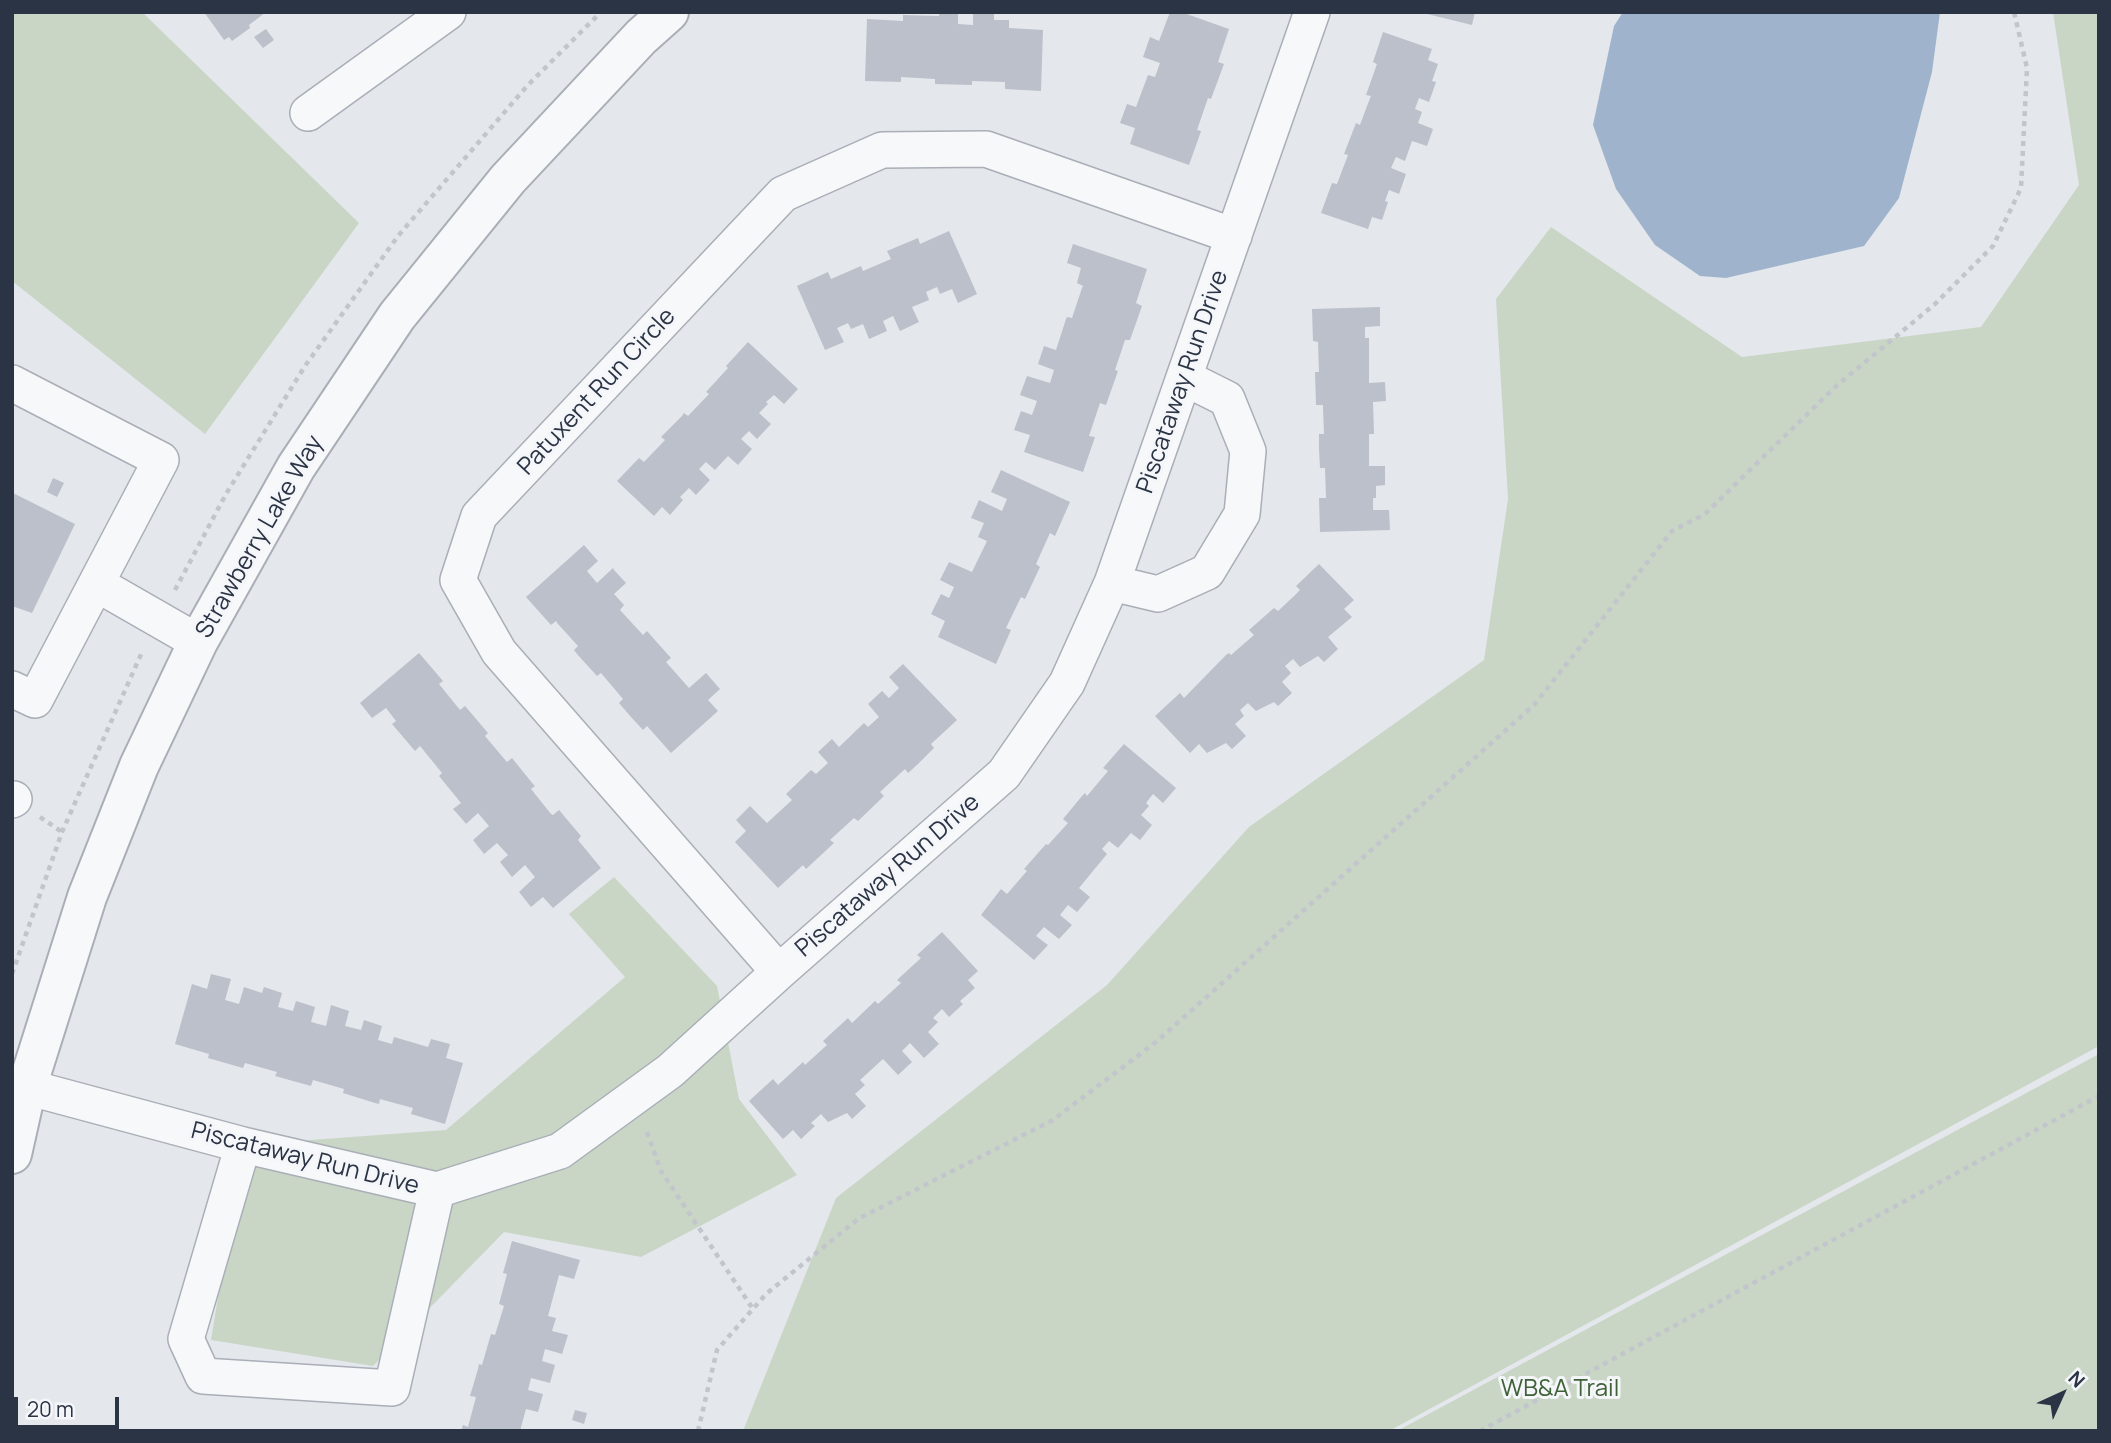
<!DOCTYPE html>
<style>
body{margin:0}
#map{position:relative;width:2111px;height:1443px;overflow:hidden;background:#e4e7ec;font-family:Manrope,sans-serif}
canvas{display:block}
.frame{position:absolute;inset:0;border:14px solid #2b3445;pointer-events:none}
.north{position:absolute;left:2027px;top:1359px;width:70px;height:70px;-webkit-text-stroke:5px #f4f6f9;paint-order:stroke;rotate:45deg;font-size:19px;font-weight:700;line-height:28px;text-align:center;color:#2b3445}
.north::after{content:'';display:block;margin:auto;width:24px;height:32px;background:#2b3445;clip-path:polygon(50% 0,100% 100%,50% 72%,0 100%)}
.scale{position:absolute;left:14px;top:1397px;width:105px;height:32px;box-sizing:border-box;border:4px solid #2b3445;border-top:0;padding-left:9px;font-size:21px;line-height:24px;white-space:nowrap;color:#2b3445;-webkit-text-stroke:5px #f4f6f9;paint-order:stroke}
</style>
<div id="map">
<canvas width="2111" height="1443"></canvas>
<div class="frame"></div>
<div class="north">N</div>
<div class="scale">20 m</div>
</div>
<script>
const context = document.querySelector('canvas').getContext('2d');
context.lineJoin = 'round';
function fillPath(path, color) {
  context.fillStyle = color;
  context.fill(path, 'evenodd');
}
function poly(rows) {
  const path = new Path2D();
  for (const r of rows) {
    path.moveTo(r[0], r[1]);
    for (let i = 2; i < r.length; i += 2) path.lineTo(r[i], r[i + 1]);
  }
  return path;
}
function trace(path, color, width, dash) {
  context.strokeStyle = color;
  context.lineWidth = width;
  context.lineCap = dash ? 'butt' : 'round';
  context.setLineDash(dash || []);
  context.stroke(path);
}
function write(font, color, halo, rows, align = 'center') {
  context.font = font + ' Manrope,sans-serif';
  context.lineWidth = 6;
  context.setLineDash([]);
  context.textBaseline = 'middle';
  context.strokeStyle = halo;
  context.fillStyle = color;
  for (const [text, x, y, turn = 0] of rows) {
    context.save();
    context.translate(x, y);
    context.rotate((+turn || 0) * Math.PI / 180);
    context.textAlign = isNaN(turn) ? turn : align;
    if (halo) context.strokeText(text, 0, 0);
    context.fillText(text, 0, 0);
    context.restore();
  }
}
fillPath(poly([
 [12,12,142,12,359,223,205,434,12,281],
 [2053,12,2099,12,2099,1046,1389,1431,743,1431,836,1198,1107,985,1249,827,1484,660,1508,499,1496,299,1551,227,1742,357,1981,327,2079,185],
 [614,877,717,986,739,1099,797,1175,641,1257,504,1232,373,1366,211,1340,243,1145,446,1130,625,977,569,914],
 [2099,1054,2099,1431,1397,1431]
]), '#c9d6c5');
fillPath(poly([
 [1623,12,1940,12,1932,72,1899,198,1864,246,1726,278,1700,276,1655,245,1616,189,1593,125,1614,26]
]), '#9fb4cc');
fillPath(poly([
 [204,12,266,12,249,25,250,28,232,41,229,37,224,40],
 [939,12,958,12,958,24,973,25,973,12,994,12,994,20,1009,20,1009,28,1043,30,1041,91,1005,89,1005,82,972,81,972,85,935,84,935,79,901,77,901,82,865,81,867,19,903,21,903,15,939,16],
 [1170,12,1181,12,1229,29,1218,62,1224,64,1211,99,1208,98,1197,130,1201,131,1200,134,1189,165,1130,144,1135,128,1120,123,1127,104,1136,107,1148,75,1155,77,1160,63,1143,57,1150,37,1159,41],
 [1419,12,1475,12,1472,25],
 [266,29,274,40,263,48,254,37],
 [1383,32,1432,49,1428,60,1438,64,1432,81,1436,82,1429,102,1419,98,1415,109,1422,112,1418,123,1433,129,1427,146,1412,141,1405,161,1396,157,1391,168,1406,174,1399,194,1389,190,1385,201,1388,202,1382,220,1372,217,1368,229,1321,213,1332,183,1337,184,1348,155,1344,154,1356,123,1360,125,1367,106,1371,96,1366,95,1377,64,1373,62],
 [949,231,977,294,958,303,952,289,940,294,937,287,926,292,929,300,912,307,919,322,900,331,893,316,883,321,887,331,869,339,863,324,851,329,848,323,837,328,844,342,825,350,797,286,828,272,831,279,861,266,863,271,891,259,887,251,918,238,920,244],
 [1073,244,1147,269,1136,303,1142,306,1130,340,1125,340,1115,370,1118,371,1106,405,1100,403,1089,436,1095,437,1083,472,1024,452,1030,435,1014,430,1021,411,1032,415,1037,401,1020,395,1027,376,1050,383,1054,370,1038,364,1044,346,1056,350,1066,319,1067,317,1072,318,1082,288,1083,286,1077,283,1081,268,1067,263],
 [1380,307,1380,326,1365,327,1365,338,1369,338,1369,383,1385,382,1386,401,1373,402,1374,434,1369,434,1369,466,1385,466,1385,485,1376,486,1376,498,1373,498,1373,510,1389,510,1390,530,1320,532,1319,498,1326,498,1325,468,1320,468,1319,449,1319,434,1324,434,1323,408,1323,405,1316,405,1315,372,1319,372,1318,342,1313,341,1312,309],
 [748,342,798,389,784,404,774,395,766,402,768,404,759,413,771,424,757,439,749,431,741,439,752,449,738,465,728,456,715,470,706,462,699,469,710,480,696,495,689,488,680,497,683,500,670,515,662,507,654,516,617,481,639,458,644,462,665,440,661,437,682,416,684,413,688,416,709,394,706,392,728,368,726,366],
 [1001,470,1070,502,1055,536,1050,533,1036,564,1040,567,1025,599,1021,597,1006,628,1011,630,996,664,938,637,945,621,931,614,941,594,949,598,954,587,940,580,949,562,972,572,987,541,978,537,984,523,971,518,979,500,1002,511,1007,499,991,492],
 [53,478,64,483,57,497,47,492],
 [13,493,75,524,32,613,12,606],
 [584,545,598,561,587,571,597,583,613,568,614,570,626,583,614,594,624,605,620,610,643,635,647,631,654,639,671,658,666,662,689,688,706,673,720,689,708,700,718,711,671,753,647,726,643,730,631,717,619,703,623,699,601,673,597,676,577,654,574,650,578,646,558,624,556,621,551,625,526,597],
 [1319,564,1354,600,1344,609,1352,617,1328,637,1338,649,1324,662,1318,656,1300,667,1293,659,1285,666,1291,673,1282,682,1292,693,1278,706,1274,702,1256,711,1248,703,1240,710,1244,716,1235,724,1246,736,1232,749,1226,743,1207,753,1199,744,1190,753,1155,716,1180,693,1184,698,1226,655,1229,653,1231,655,1254,635,1249,630,1274,608,1278,611,1293,597,1300,590,1296,586],
 [419,653,443,681,439,684,460,710,465,706,488,733,485,736,506,761,507,762,512,758,533,784,535,786,531,789,551,814,553,815,559,810,581,836,578,840,601,868,553,908,543,897,531,907,519,892,535,877,525,865,512,877,500,862,508,855,497,843,484,854,473,840,489,826,478,813,466,824,462,819,453,809,461,803,439,776,442,773,420,746,415,751,392,724,396,721,386,708,372,718,360,703],
 [903,664,957,720,931,744,934,748,918,764,908,773,905,769,880,792,884,796,858,821,854,818,830,840,834,843,806,869,803,865,778,888,735,842,746,831,736,820,750,806,767,823,792,800,786,794,811,770,816,774,828,763,818,752,832,739,839,747,864,723,868,727,879,717,868,704,882,691,889,698,899,688,889,677],
 [1124,744,1176,788,1163,803,1153,794,1146,803,1149,806,1141,815,1152,825,1140,840,1131,833,1118,848,1109,841,1102,849,1107,854,1079,888,1090,897,1077,912,1068,905,1060,915,1072,925,1059,939,1044,927,1036,936,1048,945,1034,960,981,915,1001,889,1007,894,1027,871,1024,869,1038,853,1046,844,1048,845,1068,823,1063,819,1082,796,1085,793,1087,796,1108,771,1103,768],
 [942,932,978,971,968,980,975,988,960,1001,963,1004,949,1017,942,1009,933,1018,938,1022,928,1032,939,1044,924,1058,910,1043,902,1051,912,1062,898,1075,883,1059,860,1080,865,1085,855,1094,866,1106,852,1119,847,1113,828,1122,821,1114,811,1123,815,1126,801,1139,793,1130,783,1139,749,1101,773,1079,778,1085,803,1062,805,1065,827,1045,823,1041,848,1018,852,1023,875,1001,878,1004,901,983,897,980,921,958,917,955],
 [211,974,231,979,225,1000,239,1004,244,987,262,993,264,987,282,993,278,1007,293,1011,296,1001,315,1007,311,1022,326,1026,331,1005,349,1011,345,1026,361,1030,364,1020,382,1026,378,1040,392,1044,394,1037,428,1047,431,1039,450,1044,446,1058,463,1063,445,1124,411,1114,413,1108,387,1101,380,1099,379,1104,375,1103,343,1093,344,1089,313,1080,311,1086,275,1076,277,1072,245,1063,243,1068,208,1058,209,1054,175,1044,192,984,207,989],
 [512,1241,580,1260,574,1279,559,1275,548,1316,556,1318,552,1331,568,1335,562,1354,545,1349,542,1361,555,1365,550,1383,531,1378,528,1390,543,1394,538,1412,526,1409,520,1431,461,1431,463,1425,468,1427,476,1397,470,1396,478,1369,479,1364,482,1365,491,1334,495,1335,504,1306,499,1304,507,1274,503,1273],
 [575,1410,587,1413,584,1424,572,1420]
]), '#bbc0ca');
const minor = poly([
 [308,113,448,12],
 [12,383,161,460,35,700,12,689],
 [1112,583,1158,594,1207,572,1242,514,1248,451,1227,399,1185,378],
 [97,584,198,642],
 [12,800,14,799],
 [779,972,499,652,458,580,479,516,783,194,882,150,986,149,1234,236],
 [12,1083,243,1145,437,1190,560,1151,670,1071,779,972,1004,774,1067,683,1112,583,1312,12],
 [243,1145,186,1339,203,1376,392,1388,437,1190]
]);
const tertiary = poly([
 [12,1154,27,1087,87,897,139,766,198,642,296,467,397,316,508,179,641,37,669,12]
]);
trace(minor, '#a9aeb7', 38);
trace(tertiary, '#a9aeb7', 42);
trace(poly([
 [175,590,226,494,305,366,398,236,527,86,601,12],
 [40,817,62,832],
 [12,974,62,832,143,650],
 [647,1132,661,1171,753,1309],
 [698,1431,717,1350,766,1294,858,1219,1053,1120,1156,1042,1534,705,1672,531,1705,514,1835,387,1935,304,1993,246,2021,188,2027,68,2014,12],
 [1480,1431,2099,1096]
]), '#c2c5cb', 4.5, [5, 5]);
trace(minor, '#f7f8fa', 35);
trace(tertiary, '#f7f8fa', 38);
write('24px', '#2b3445', '#f4f6f9', [
 ["Piscataway Run Drive",1183,382,-71],
 ["Patuxent Run Circle",597,392,-47],
 ["Strawberry Lake Way",260,537,-60],
 ["Piscataway Run Drive",888,876,-41],
 ["Piscataway Run Drive",305,1159,14]
]);
write('24px', '#3f6138', '#f4f6f9', [
 ["WB&A Trail",1560,1389]
]);
</script>
